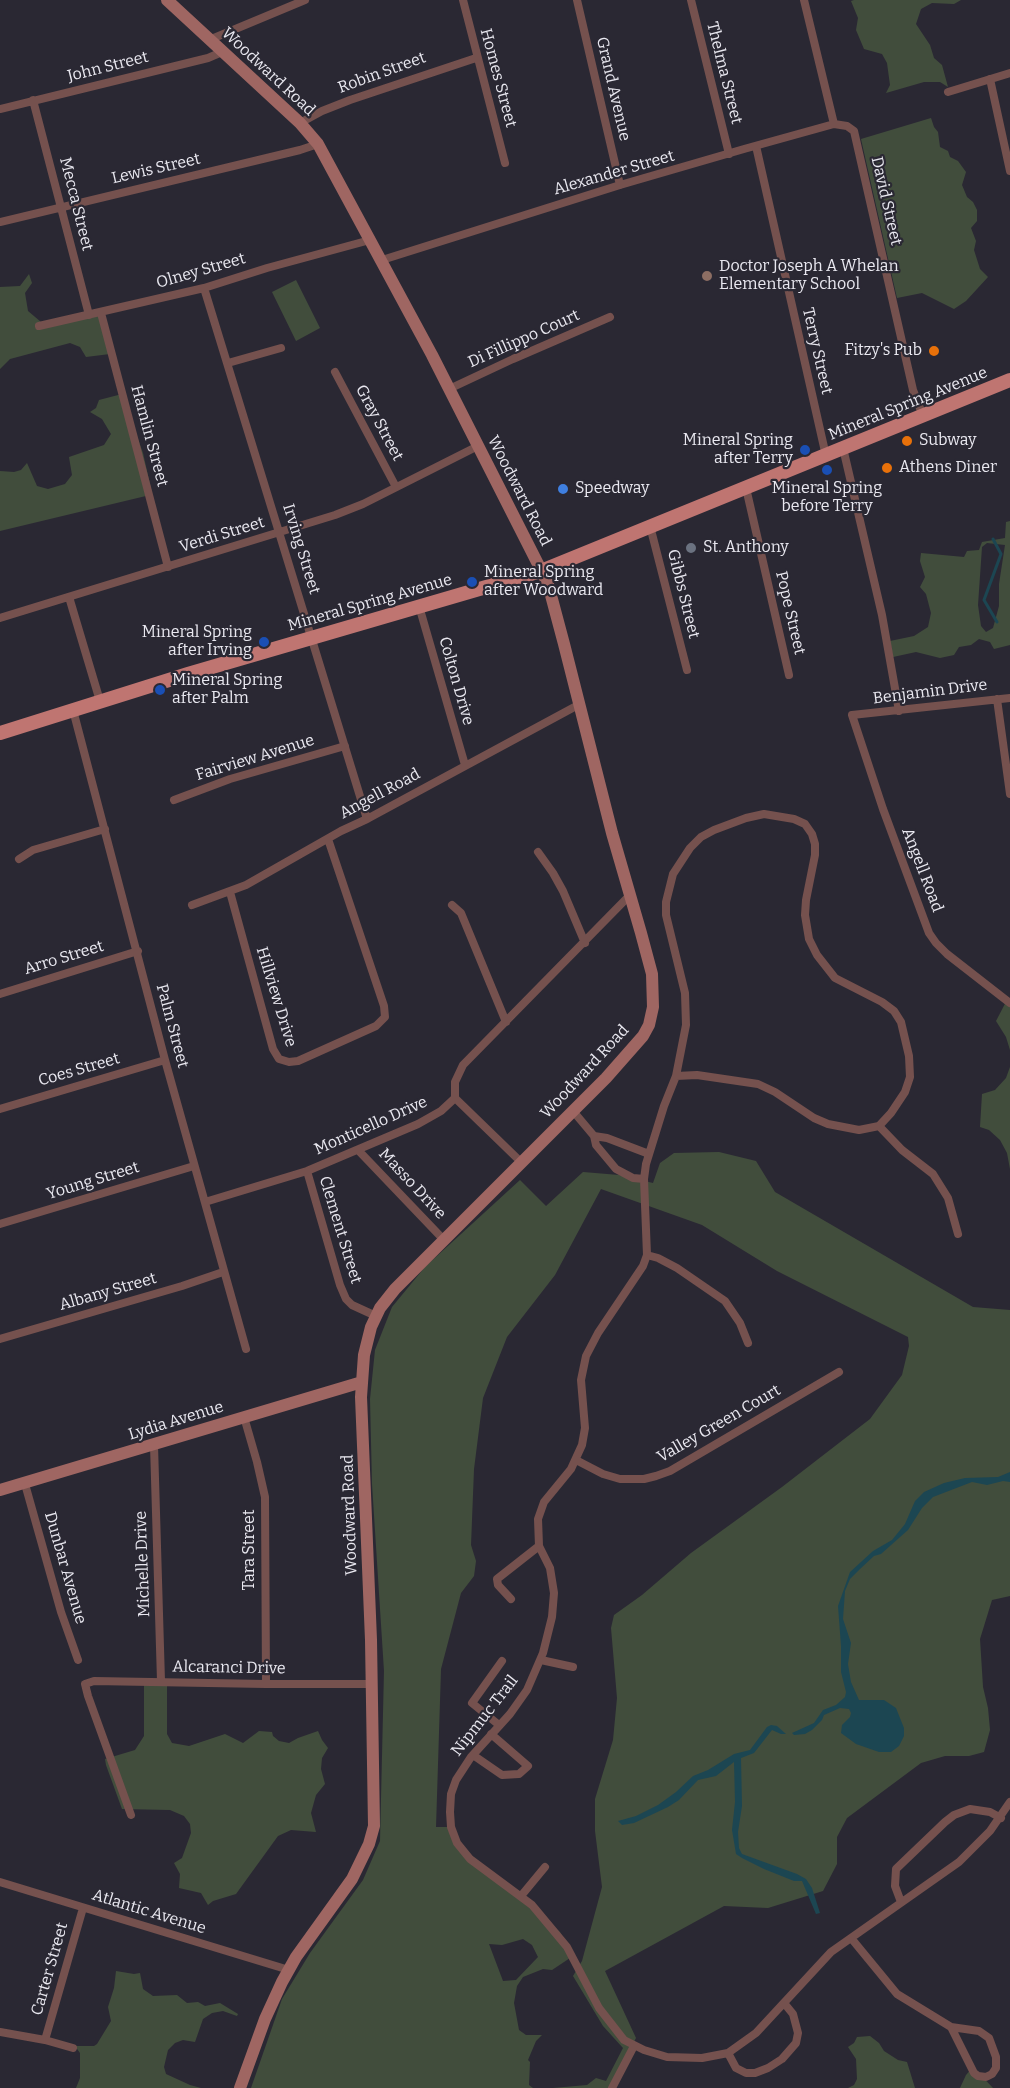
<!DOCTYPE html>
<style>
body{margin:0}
canvas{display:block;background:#2a2833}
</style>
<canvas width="1010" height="2088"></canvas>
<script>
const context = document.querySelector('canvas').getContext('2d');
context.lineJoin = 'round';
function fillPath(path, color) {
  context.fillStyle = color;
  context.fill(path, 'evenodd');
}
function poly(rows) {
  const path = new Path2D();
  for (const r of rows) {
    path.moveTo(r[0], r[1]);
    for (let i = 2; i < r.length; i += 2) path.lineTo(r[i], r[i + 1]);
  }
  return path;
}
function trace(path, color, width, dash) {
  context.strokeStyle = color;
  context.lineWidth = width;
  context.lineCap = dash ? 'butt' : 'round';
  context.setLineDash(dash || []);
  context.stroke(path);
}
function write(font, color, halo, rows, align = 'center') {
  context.font = font + ' Bitter,serif';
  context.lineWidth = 4.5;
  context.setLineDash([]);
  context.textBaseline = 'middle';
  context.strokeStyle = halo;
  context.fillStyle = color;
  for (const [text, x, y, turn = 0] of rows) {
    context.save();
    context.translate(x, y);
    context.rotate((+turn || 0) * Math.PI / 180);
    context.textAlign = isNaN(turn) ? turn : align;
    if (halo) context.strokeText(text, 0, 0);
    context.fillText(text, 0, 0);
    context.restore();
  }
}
fillPath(poly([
 [854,0,961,0,954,4,932,3,921,9,916,24,930,45,934,58,942,65,948,87,940,82,924,82,886,93,890,85,887,63,882,54,864,49,856,30,858,18,851,1],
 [931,118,934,127,938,132,940,147,948,151,950,157,958,161,966,172,962,185,967,197,973,202,977,210,977,221,971,228,976,241,974,250,980,269,988,277,966,301,954,309,922,293,897,298,861,139],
 [29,274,32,283,25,293,28,311,41,322,100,311,110,354,86,357,80,347,70,343,10,359,0,369,0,287,20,286],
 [296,280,320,328,296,341,272,292],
 [122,394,143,453,152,493,150,495,0,531,0,471,14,472,21,470,27,463,37,486,48,489,65,484,72,475,69,457,104,445,111,434,102,419,90,412,96,408,99,400],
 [1010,521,1010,645,994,649,990,642,979,639,971,645,959,647,954,655,940,658,916,652,893,657,890,641,914,636,928,627,931,613,926,594,920,587,925,577,920,561,921,553,964,557,967,551,979,550,982,542,1005,538,1006,522],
 [987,543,1005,545,999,584,999,606,993,628,986,632,981,626,978,605,982,547],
 [1008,998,1010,999,1010,1050,1006,1037,996,1021],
 [1010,1067,1010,1169,1007,1153,1000,1140,989,1130,980,1127,982,1094,995,1090,1006,1078],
 [719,1152,756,1161,775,1192,973,1307,1010,1310,1010,1596,992,1600,980,1639,983,1687,988,1708,990,1730,984,1752,969,1756,945,1756,921,1763,847,1818,837,1837,837,1864,823,1891,768,1908,724,1906,605,1971,636,2038,609,2088,553,2088,587,2085,596,2078,606,2081,623,2048,603,2026,573,1976,582,1961,602,1887,595,1831,595,1799,613,1740,617,1698,611,1628,614,1615,642,1595,691,1553,782,1487,870,1419,902,1375,909,1346,908,1337,777,1271,702,1225,601,1189,555,1275,507,1337,483,1398,474,1469,471,1545,476,1561,474,1576,461,1593,441,1669,436,1827,452,1827,460,1843,471,1857,560,1932,573,1956,552,1970,543,1969,523,1977,517,1986,514,2003,519,2030,526,2035,542,2035,536,2041,528,2060,530,2062,529,2085,533,2088,251,2088,282,1999,310,1953,363,1880,380,1841,384,1671,372,1484,370,1399,375,1350,392,1307,425,1267,520,1180,546,1206,583,1172,619,1175,653,1183,660,1163,674,1153],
 [523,1939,532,1945,538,1957,516,1980,503,1981,489,1944,502,1945],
 [167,1680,167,1734,172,1743,189,1746,225,1734,243,1743,259,1731,272,1732,273,1736,279,1741,289,1743,298,1738,318,1731,322,1740,328,1748,322,1758,321,1769,325,1784,316,1795,311,1813,316,1832,291,1830,278,1836,236,1894,213,1901,208,1905,201,1893,179,1888,180,1874,174,1863,182,1858,191,1833,190,1824,184,1816,170,1810,122,1809,106,1765,105,1759,135,1750,144,1736,144,1681],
 [116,1971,134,1974,140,1973,143,1989,153,1996,177,1995,187,2003,198,2002,205,2006,220,2003,238,2014,237,2016,223,2011,212,2013,203,2019,195,2042,183,2040,175,2043,168,2050,164,2067,166,2074,190,2085,201,2088,76,2088,80,2078,80,2053,75,2046,94,2046,97,2044,111,2021,108,2007,114,1988],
 [870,2036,879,2043,884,2051,898,2060,907,2062,915,2088,848,2088,854,2085,857,2079,856,2059,848,2047,854,2043,857,2037],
 [973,2067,993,2088,960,2088,966,2075]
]), '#414d3c');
fillPath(poly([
 [1010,1472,1010,1482,1003,1481,987,1485,972,1482,933,1497,922,1508,908,1530,881,1554,874,1556,860,1569,850,1579,845,1591,843,1619,851,1643,848,1664,851,1682,859,1700,884,1700,896,1708,904,1728,904,1736,899,1746,891,1752,879,1752,856,1744,841,1733,842,1725,850,1717,851,1713,849,1709,840,1708,824,1715,822,1720,812,1730,805,1734,794,1735,792,1733,814,1723,823,1710,836,1705,845,1697,846,1692,841,1672,841,1646,838,1606,850,1572,873,1551,892,1540,905,1524,915,1501,924,1492,944,1483,965,1478,998,1477],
 [771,1725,777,1726,786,1734,781,1734,772,1730,754,1753,741,1758,742,1806,738,1832,739,1848,742,1854,797,1874,806,1879,812,1888,820,1913,816,1914,802,1881,794,1881,764,1869,742,1858,736,1854,732,1830,735,1802,734,1762,716,1776,698,1780,679,1800,668,1807,634,1823,622,1825,618,1821,636,1816,658,1805,676,1792,693,1776,708,1770,734,1754,750,1750,767,1727]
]), '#1c4652');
trace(poly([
 [993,539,1001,554,984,600,997,622]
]), '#1c4652', 3);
trace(poly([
 [463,0,505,163],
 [577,0,620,185],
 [691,0,729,154],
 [804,0,834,124],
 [209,40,305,0],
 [990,79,1010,171],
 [948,92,1010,73],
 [33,100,89,315],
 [0,109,208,58,222,52],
 [300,123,322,111,350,100,476,58],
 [756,146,826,456],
 [0,222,300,150,318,144],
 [382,260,620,185,744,149,834,124,847,126,854,131,913,390,923,416],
 [204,288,367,819],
 [101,313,168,567],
 [39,326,204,288,267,268,370,240],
 [228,363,281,348],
 [335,372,396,487],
 [449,389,513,359,610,317],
 [843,448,882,615,899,711],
 [746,488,789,675],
 [650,526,687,670],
 [69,597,100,701],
 [419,606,465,765],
 [0,618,335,515,363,504,478,446],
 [1010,698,852,715,883,809,929,933,936,943,947,954,1010,1003],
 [997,699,1010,794],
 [73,710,165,1060,246,1349],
 [174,800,230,779,345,746],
 [538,852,553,873,563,891,585,943],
 [19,859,33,850,105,829],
 [230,892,273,1049,279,1059,289,1062,298,1061,376,1026,385,1017,384,1006,328,839],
 [192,905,246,885,341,831,367,819,580,704],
 [452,905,461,913,506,1022],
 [0,994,138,951],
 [676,1076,697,1075,758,1084,775,1092,814,1118,828,1124,859,1130,879,1126,891,1113,905,1092,910,1077,909,1056,901,1022,894,1011,882,1002,835,978,817,955,809,939,805,915,806,900,815,855,815,844,812,834,805,824,794,819,764,814,746,818,714,830,701,837,690,848,673,874,666,902,666,915,685,993,686,1025,676,1076,664,1106,646,1164,644,1179,647,1255,643,1266,598,1333,586,1356,581,1380,585,1428,582,1445,571,1469,544,1502,538,1519,539,1546,550,1568,554,1593,552,1617,543,1653,527,1690,510,1714,471,1757,456,1780,451,1794,450,1812,451,1827,457,1843,470,1859,532,1905,567,1947,599,2008,624,2040,644,2050,667,2057,702,2058,728,2053,756,2033,831,1952,959,1862,990,1831,1010,1802],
 [455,1098,455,1082,463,1065,630,895],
 [455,1098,521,1162],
 [0,1109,165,1060],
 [573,1111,594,1136,596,1145,616,1169,633,1178,644,1179],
 [879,1126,902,1150,933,1174,948,1198,958,1234],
 [594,1136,607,1138,649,1154],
 [358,1150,443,1239],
 [307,1171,340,1285,346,1299,352,1305,376,1316],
 [205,1202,307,1171,418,1124,441,1111,455,1098],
 [0,1224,194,1166],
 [647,1255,658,1258,677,1268,725,1301,740,1323,748,1343],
 [0,1339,182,1286,223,1272],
 [244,1417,257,1462,265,1497,266,1684],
 [154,1445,161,1681],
 [576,1460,603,1474,620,1479,644,1479,656,1476,670,1471,839,1372],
 [25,1484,61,1612,78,1660],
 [511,1599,498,1585,497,1579,539,1546],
 [541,1660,573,1667],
 [499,1725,472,1703,502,1661],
 [473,1755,502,1775,519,1774,528,1766,491,1734],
 [131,1815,88,1696,85,1684,94,1681,266,1684,372,1684],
 [0,1882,289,1970],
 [521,1896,545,1867],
 [901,1902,895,1886,896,1869,945,1822,954,1815,970,1809,990,1812,1001,1818],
 [851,1938,897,1994,951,2027,974,2073,978,2076,986,2077,992,2074,996,2068,996,2057,989,2038,979,2031,951,2027],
 [0,2032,45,2040,73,2048],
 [45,2040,83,1908],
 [728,2053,736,2068,746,2073,755,2073,768,2068,782,2059,796,2043,798,2033,793,2014,784,2003],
 [612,2088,634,2046]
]), '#75514e', 8);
trace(poly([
 [167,0,300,123,318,144,432,355,539,566],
 [0,1490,362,1382],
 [240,2088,265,2019,282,1982,296,1957,352,1879,369,1844,374,1826,371,1640,361,1397,364,1355,371,1327,380,1308,395,1289,606,1078,643,1036,649,1025,653,1007,652,974,641,933,612,833,564,644,548,584,541,571]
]), '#9f6662', 12);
trace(poly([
 [0,733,188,674,541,571,1010,380]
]), '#bf7571', 14);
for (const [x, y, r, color] of [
 [707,276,6,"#8d6e63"],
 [934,351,6,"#e8710a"],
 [907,441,6,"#e8710a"],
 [805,450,6,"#1a4fb4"],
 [887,468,6,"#e8710a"],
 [827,470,6,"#1a4fb4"],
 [563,489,6,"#3f7fe0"],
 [691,548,6,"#6b7280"],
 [472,582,6,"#1a4fb4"],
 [264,642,6,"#1a4fb4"],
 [160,690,6,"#1a4fb4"]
]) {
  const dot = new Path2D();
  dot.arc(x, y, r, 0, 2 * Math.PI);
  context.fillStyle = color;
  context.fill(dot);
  trace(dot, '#2a2833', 2);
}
write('16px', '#e9e8f0', '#2a2833', [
 ["John Street",108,67,-14],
 ["Woodward Road",268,72,43],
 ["Robin Street",382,73,-20],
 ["Thelma Street",724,73,76],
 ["Homes Street",498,78,75],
 ["Grand Avenue",613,89,77],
 ["Lewis Street",156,169,-13],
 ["Alexander Street",614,173,-16],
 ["David Street",886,201,77],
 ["Mecca Street",76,204,76],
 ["Olney Street",201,271,-16],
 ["Di Fillippo Court",524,339,-24],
 ["Terry Street",817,351,77],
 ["Mineral Spring Avenue",908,404,-22],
 ["Gray Street",379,423,62],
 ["Hamlin Street",149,436,75],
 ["Woodward Road",519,491,63],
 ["Verdi Street",222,535,-17],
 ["Irving Street",301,549,73],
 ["Gibbs Street",683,594,76],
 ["Mineral Spring Avenue",370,603,-16],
 ["Pope Street",790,613,77],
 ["Colton Drive",456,681,74],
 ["Benjamin Drive",930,692,-7],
 ["Fairview Avenue",255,758,-17],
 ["Angell Road",380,794,-28],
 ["Angell Road",922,870,69],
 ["Arro Street",64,958,-17],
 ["Hillview Drive",276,997,73],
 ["Palm Street",172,1026,75],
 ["Coes Street",79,1070,-16],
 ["Woodward Road",585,1072,-47],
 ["Monticello Drive",371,1126,-24],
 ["Young Street",93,1181,-17],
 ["Masso Drive",412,1184,47],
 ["Clement Street",340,1230,73],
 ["Albany Street",108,1292,-16],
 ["Lydia Avenue",176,1421,-17],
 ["Valley Green Court",719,1424,-30],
 ["Woodward Road",350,1515,-92],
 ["Tara Street",250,1550,-90],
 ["Michelle Drive",143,1564,-92],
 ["Dunbar Avenue",65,1568,74],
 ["Alcaranci Drive",229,1668,1],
 ["Nipmuc Trail",485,1716,-52],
 ["Atlantic Avenue",149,1912,17],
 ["Carter Street",50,1969,-74]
]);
write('16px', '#e9e8f0', '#2a2833', [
 ["Doctor Joseph A Whelan",719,267],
 ["Elementary School",719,285],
 ["Fitzy's Pub",922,351,"right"],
 ["Mineral Spring",793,441,"right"],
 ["after Terry",793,459,"right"],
 ["Subway",919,441],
 ["Athens Diner",899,468],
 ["Speedway",575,489],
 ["Mineral Spring",827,489,"center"],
 ["before Terry",827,507,"center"],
 ["St. Anthony",703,548],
 ["Mineral Spring",484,573],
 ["after Woodward",484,591],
 ["Mineral Spring",252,633,"right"],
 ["after Irving",252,651,"right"],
 ["Mineral Spring",172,681],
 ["after Palm",172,699]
], 'left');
</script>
